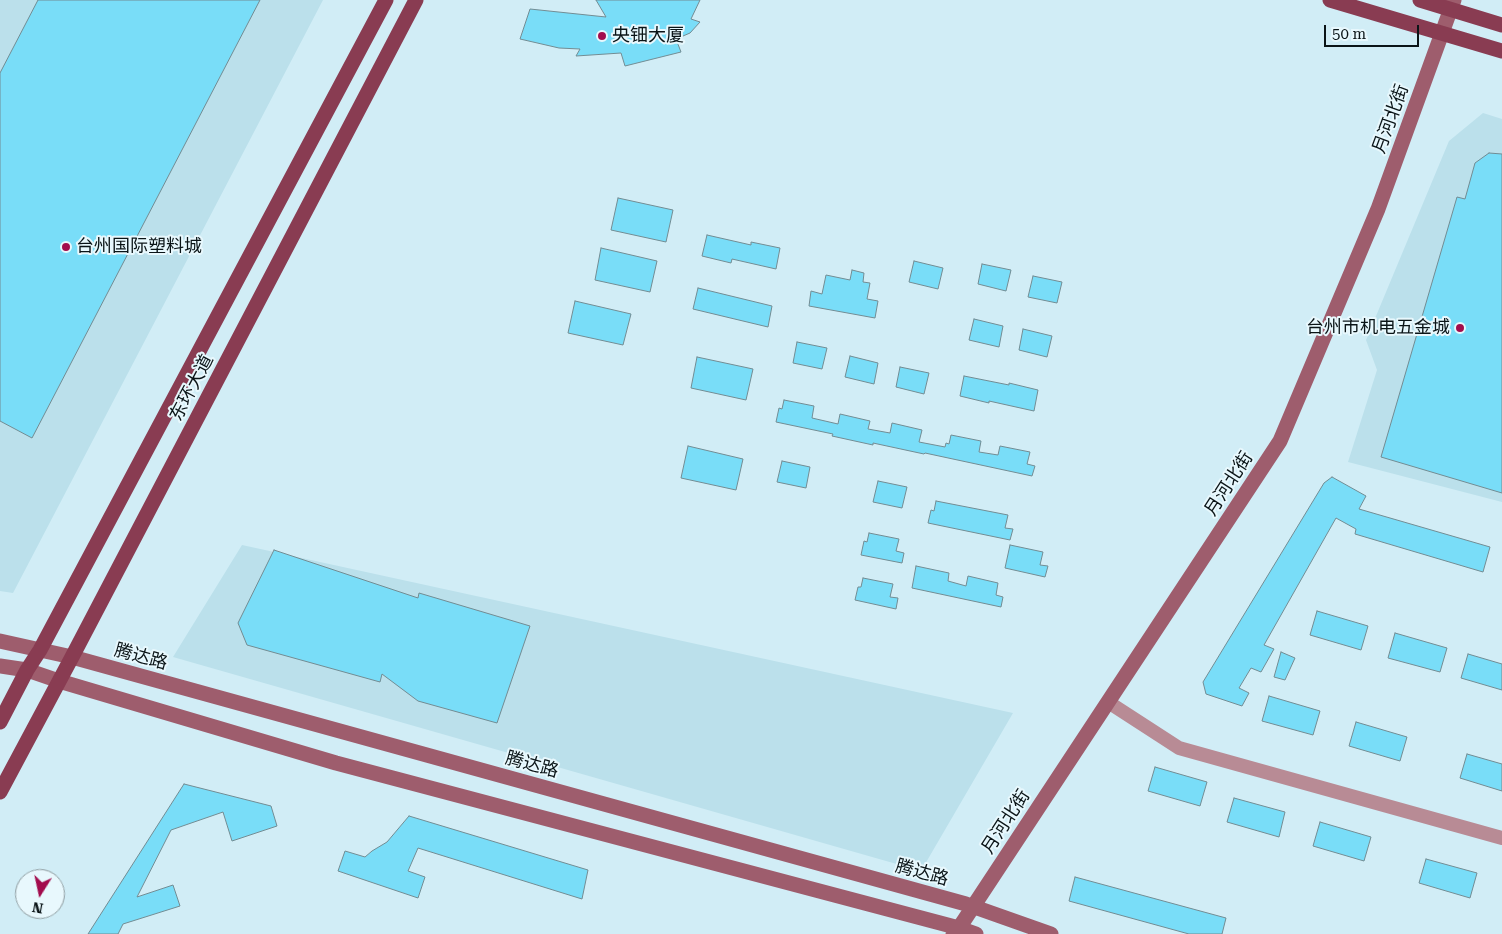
<!DOCTYPE html>
<meta charset="utf-8">
<style>
body{margin:0}
#map{position:relative;width:1502px;height:934px;overflow:hidden;background:#d1edf6;font-family:"Roboto Serif",serif}
canvas{display:block}
.north{position:absolute;left:15px;top:869px;width:50px;height:50px;box-sizing:border-box;background:#e8f8fd;border:1px solid #8f9da1;border-radius:50%;rotate:190deg;font-size:14px;font-weight:700;line-height:20px;text-align:center;color:#0a1417}
.north::after{content:'';display:block;margin:auto;width:18px;height:22px;background:#a20c4d;clip-path:polygon(50% 0,100% 100%,50% 72%,0 100%)}
.scale{position:absolute;left:1324px;top:25px;width:95px;height:22px;box-sizing:border-box;border:2px solid #0a1417;border-top:0;padding-left:6px;font-size:15px;line-height:18px;white-space:nowrap;color:#0a1417;-webkit-text-stroke:4px #e8f8fd;paint-order:stroke}
</style>
<div id="map">
<canvas width="1502" height="934"></canvas>
<div class="north">N</div>
<div class="scale">50 m</div>
</div>
<script>
const context = document.querySelector('canvas').getContext('2d');
context.lineJoin = 'round';
function fillPath(path, color) {
  context.fillStyle = color;
  context.fill(path, 'evenodd');
}
function poly(rows) {
  const path = new Path2D();
  for (const r of rows) {
    path.moveTo(r[0], r[1]);
    for (let i = 2; i < r.length; i += 2) path.lineTo(r[i], r[i + 1]);
  }
  return path;
}
function trace(path, color, width, dash) {
  context.strokeStyle = color;
  context.lineWidth = width;
  context.lineCap = dash ? 'butt' : 'round';
  context.setLineDash(dash || []);
  context.stroke(path);
}
function write(font, color, halo, rows, align = 'center') {
  context.font = font + ' "Roboto Serif","Noto Sans SC",serif';
  context.lineWidth = 4;
  context.setLineDash([]);
  context.textBaseline = 'middle';
  context.strokeStyle = halo;
  context.fillStyle = color;
  for (const [text, x, y, turn = 0] of rows) {
    context.save();
    context.translate(x, y);
    context.rotate((+turn || 0) * Math.PI / 180);
    context.textAlign = isNaN(turn) ? turn : align;
    if (halo) context.strokeText(text, 0, 0);
    context.fillText(text, 0, 0);
    context.restore();
  }
}
fillPath(poly([
 [0,0,323,0,13,593,0,591],
 [1483,113,1502,119,1502,502,1348,462,1377,370,1366,340,1449,141],
 [242,545,1013,713,921,871,173,657]
]), '#bbe0eb');
const building = poly([
 [38,0,260,0,32,438,0,421,0,73,38,0],
 [596,0,700,0,691,19,700,22,690,33,676,39,681,52,625,66,621,53,576,56,580,49,559,48,520,39,530,9,606,17,596,0],
 [1489,153,1502,154,1502,493,1381,457,1457,197,1465,199,1475,163,1489,153],
 [618,198,673,210,666,242,611,230,618,198],
 [707,235,751,245,751,242,780,248,776,269,732,259,731,263,702,256,707,235],
 [601,248,657,261,650,292,595,280,601,248],
 [914,261,943,268,938,289,909,282,914,261],
 [982,264,1011,270,1006,291,978,284,982,264],
 [852,270,864,273,863,282,870,283,867,299,878,301,875,318,809,306,811,291,822,294,826,275,850,280,852,270],
 [1033,276,1062,282,1057,303,1028,297,1033,276],
 [698,288,772,306,768,327,693,309,698,288],
 [575,301,631,314,623,345,568,333,575,301],
 [974,319,1003,326,999,347,969,340,974,319],
 [1023,329,1052,336,1047,357,1019,350,1023,329],
 [797,342,827,348,822,369,793,363,797,342],
 [850,356,878,363,874,384,845,377,850,356],
 [697,357,753,369,746,400,691,388,697,357],
 [900,367,929,373,924,394,896,387,900,367],
 [964,376,1009,385,1009,383,1038,390,1034,411,989,401,989,403,960,396,964,376],
 [784,400,814,406,812,418,838,424,840,414,870,421,868,429,890,433,892,423,922,430,919,442,945,447,946,443,949,444,951,435,981,441,979,452,998,455,1000,446,1030,452,1027,464,1035,466,1032,476,925,453,924,454,873,443,873,445,832,436,833,434,776,422,779,408,782,409,784,400],
 [688,446,743,459,736,490,681,478,688,446],
 [782,461,810,467,806,488,777,482,782,461],
 [1332,477,1366,496,1359,509,1490,547,1483,572,1355,534,1356,529,1336,518,1264,645,1274,649,1261,672,1251,668,1239,688,1249,693,1242,706,1206,694,1203,682,1324,483,1332,477],
 [878,481,907,487,902,508,873,502,878,481],
 [936,501,1008,515,1005,528,1013,529,1010,540,928,523,931,510,934,511,936,501],
 [869,533,899,539,896,551,904,553,902,563,861,555,864,541,867,542,869,533],
 [1010,545,1043,552,1040,565,1048,566,1045,577,1005,568,1010,545],
 [274,550,418,598,419,593,530,626,497,723,418,701,382,674,380,682,247,645,238,623,274,550],
 [916,566,949,573,948,581,966,586,968,576,998,583,996,595,1003,597,1001,607,912,588,916,566],
 [863,578,893,584,890,597,898,598,896,609,855,600,858,587,861,587,863,578],
 [1317,611,1368,626,1361,650,1310,635,1317,611],
 [1395,633,1447,648,1440,672,1388,658,1395,633],
 [1281,652,1295,658,1285,680,1274,677,1281,652],
 [1468,654,1502,664,1502,690,1461,678,1468,654],
 [1269,696,1320,711,1313,735,1262,721,1269,696],
 [1356,722,1407,737,1400,761,1349,746,1356,722],
 [1467,754,1502,764,1502,791,1460,778,1467,754],
 [1155,767,1207,782,1200,806,1148,791,1155,767],
 [184,784,271,806,277,826,232,841,223,812,171,830,137,897,173,885,180,906,123,924,118,934,88,934,184,784],
 [1234,798,1285,812,1279,837,1227,822,1234,798],
 [409,816,588,870,582,899,418,848,408,871,425,877,418,898,338,871,345,851,365,857,372,851,387,842,409,816],
 [1320,822,1371,837,1364,861,1313,846,1320,822],
 [1426,859,1477,873,1470,898,1419,883,1426,859],
 [1075,877,1226,918,1222,934,1189,934,1069,901,1075,877]
]);
fillPath(building, '#79ddf8');
trace(building, '#728c93', 1);
trace(poly([
 [1108,702,1179,748,1502,838]
]), '#b88b95', 14);
trace(poly([
 [0,641,72,657,966,904,1051,934],
 [0,666,27,670,59,681,336,763,959,928,976,934],
 [953,934,959,928,1280,441,1378,209,1454,0]
]), '#9e5d6d', 15);
trace(poly([
 [1330,0,1502,51],
 [1420,0,1502,25],
 [0,722,27,670,40,650,386,0],
 [0,792,72,657,416,0]
]), '#893c52', 15);
for (const [x, y, r, color] of [
 [602,36,5,"#a20c4d"],
 [66,247,5,"#a20c4d"],
 [1460,328,5,"#a20c4d"]
]) {
  const dot = new Path2D();
  dot.arc(x, y, r, 0, 2 * Math.PI);
  context.fillStyle = color;
  context.fill(dot);
  trace(dot, '#e8f8fd', 2);
}
write('18px', '#0a1417', '#e8f8fd', [
 ["央钿大厦",612,36],
 ["台州国际塑料城",76,247],
 ["台州市机电五金城",1450,328,"right"]
], 'left');
write('18px', '#0a1417', '#e8f8fd', [
 ["月河北街",1391,119,-70],
 ["东环大道",192,388,-62],
 ["月河北街",1229,484,-57],
 ["腾达路",141,657,15],
 ["腾达路",532,765,15],
 ["月河北街",1006,822,-57],
 ["腾达路",922,873,15]
]);
</script>
